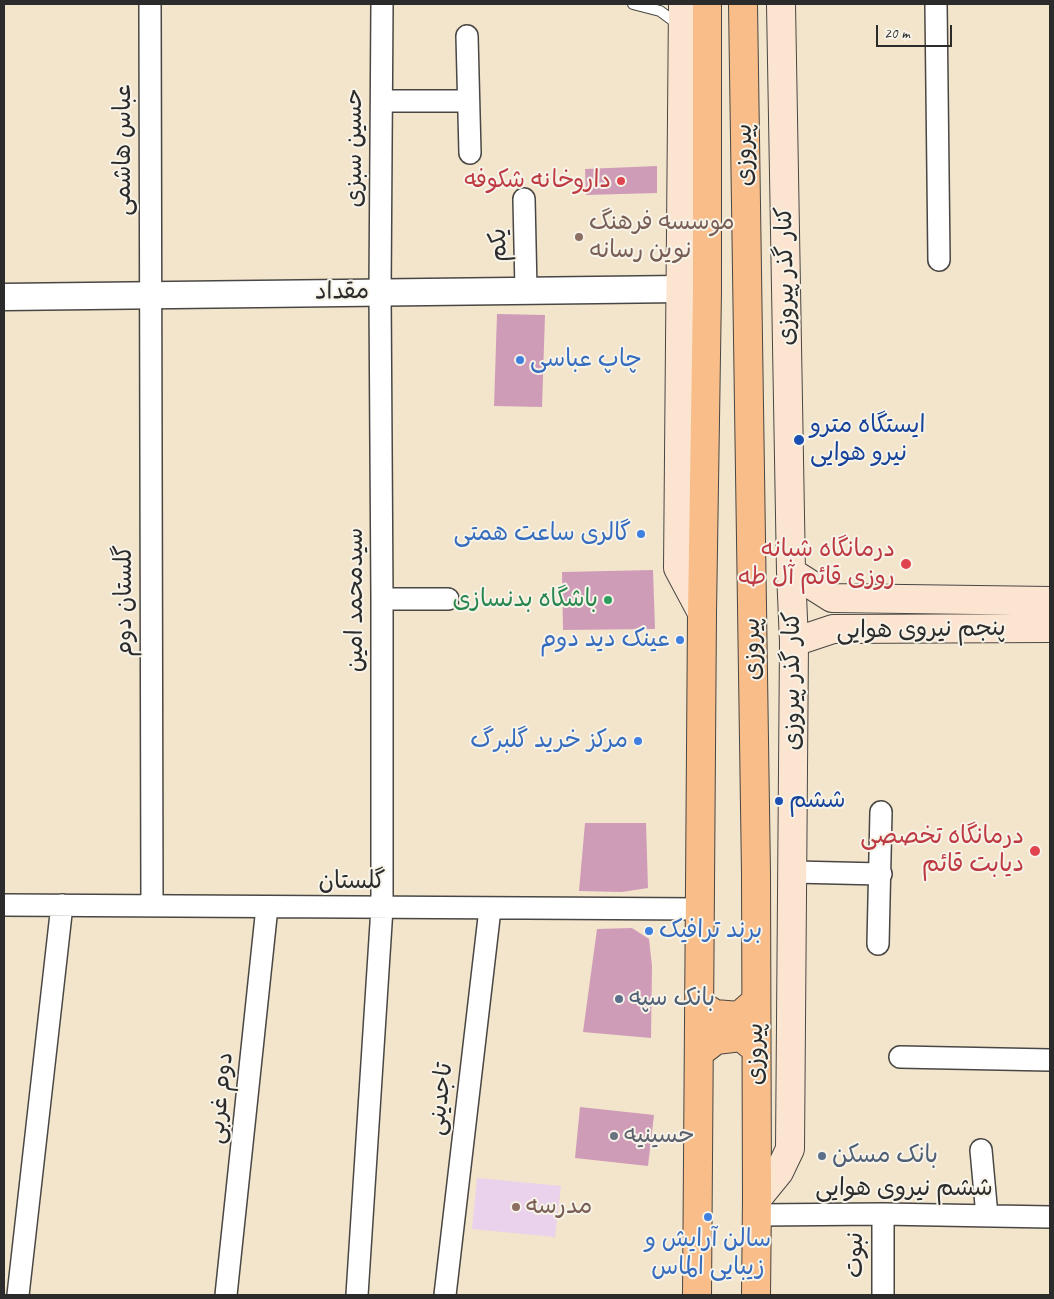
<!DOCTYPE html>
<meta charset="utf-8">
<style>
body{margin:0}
#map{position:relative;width:1054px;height:1299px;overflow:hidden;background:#f3e4cc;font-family:Caveat,sans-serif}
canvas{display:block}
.frame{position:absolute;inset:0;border:5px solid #2b2b2b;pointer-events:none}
.scale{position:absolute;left:876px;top:25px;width:76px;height:22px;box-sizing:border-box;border:2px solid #2b2b2b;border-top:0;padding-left:6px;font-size:15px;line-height:18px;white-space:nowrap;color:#2b2b2b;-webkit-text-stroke:4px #f7f3e8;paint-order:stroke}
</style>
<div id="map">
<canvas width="1054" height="1299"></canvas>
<div class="frame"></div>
<div class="scale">20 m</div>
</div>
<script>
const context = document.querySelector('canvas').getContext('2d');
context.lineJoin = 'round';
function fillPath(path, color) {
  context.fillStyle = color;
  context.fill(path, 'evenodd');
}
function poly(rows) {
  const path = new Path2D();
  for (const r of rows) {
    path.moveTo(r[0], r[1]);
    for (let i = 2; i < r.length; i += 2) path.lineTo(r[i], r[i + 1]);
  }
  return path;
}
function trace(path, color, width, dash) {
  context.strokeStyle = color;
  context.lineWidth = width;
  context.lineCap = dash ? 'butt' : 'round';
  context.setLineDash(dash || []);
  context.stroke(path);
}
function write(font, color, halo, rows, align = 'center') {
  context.font = font + ' Caveat,"Playpen Sans Arabic",sans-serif';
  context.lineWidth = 4;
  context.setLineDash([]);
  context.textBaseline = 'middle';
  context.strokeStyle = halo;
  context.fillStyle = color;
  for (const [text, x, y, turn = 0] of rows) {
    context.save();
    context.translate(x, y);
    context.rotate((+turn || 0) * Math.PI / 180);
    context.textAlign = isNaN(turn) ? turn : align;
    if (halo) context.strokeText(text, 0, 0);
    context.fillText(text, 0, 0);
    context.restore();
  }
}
fillPath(poly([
 [477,1178,561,1186,555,1237,472,1229]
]), '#ead1ec');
fillPath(poly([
 [657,166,657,193,586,195,585,169],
 [497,314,545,315,542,407,494,406],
 [653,570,655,629,563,630,562,572],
 [585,823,646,823,648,888,622,892,579,891],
 [632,928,649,939,652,966,651,1038,583,1032,597,929],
 [580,1107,654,1115,648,1166,575,1158]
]), '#cf9cb8');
const service = poly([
 [633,4,660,11,679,25]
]);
const minor = poly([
 [150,4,152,906],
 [936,4,939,260],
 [467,36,470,153],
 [382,101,467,101],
 [524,199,526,290],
 [382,599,448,599],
 [794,872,881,874],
 [4,905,700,909],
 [878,944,881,812],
 [900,1057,1050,1060],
 [981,1150,987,1216],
 [757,1215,883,1214,1050,1217],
 [18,1295,62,905],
 [226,1295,267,907],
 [357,1295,382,908,382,599,380,292,382,4],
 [445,1295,490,909],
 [883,1295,883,1214]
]);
const tertiary = poly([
 [4,297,681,289]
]);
const secondary = poly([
 [683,4,678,568,702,613],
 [791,572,832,598,1050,601],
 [794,642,833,629,1050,628],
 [757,1199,779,1172,790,1149,794,642,791,572,781,4]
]);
const primary = poly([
 [743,4,756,874,757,1199,756,1295],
 [699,1004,715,1014,739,1016,756,1001],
 [699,1053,716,1040,741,1037,756,1049],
 [697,1295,702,613,707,291,707,4]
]);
trace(service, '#494743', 12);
trace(minor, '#494743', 24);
trace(tertiary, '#494743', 29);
trace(secondary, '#494743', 30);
trace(primary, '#494743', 30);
trace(service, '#fff', 10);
trace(minor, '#fff', 21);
trace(tertiary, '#fff', 26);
trace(secondary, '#fce5d0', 28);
trace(primary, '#f8bd89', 28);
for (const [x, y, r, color] of [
 [621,181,5,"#e0444e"],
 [579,237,5,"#8d6e63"],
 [520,360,5,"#3f7fe0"],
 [799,440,6,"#1a4fb4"],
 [641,534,5,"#3f7fe0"],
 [906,564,6,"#e0444e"],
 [608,600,5,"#2e9e5b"],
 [680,640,5,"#3f7fe0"],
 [638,741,5,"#3f7fe0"],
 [779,801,5,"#1a4fb4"],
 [1035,851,6,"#e0444e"],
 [649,931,5,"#3f7fe0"],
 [619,999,5,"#5c6f8a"],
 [614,1136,5,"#6b7280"],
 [822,1156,5,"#5c6f8a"],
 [516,1207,5,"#8d6e63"],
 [708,1217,5,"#3f7fe0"]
]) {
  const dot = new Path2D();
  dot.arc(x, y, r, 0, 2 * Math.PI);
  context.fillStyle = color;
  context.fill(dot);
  trace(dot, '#f7f3e8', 2);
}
write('24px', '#2b2b2b', '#f7f3e8', [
 ["حسین سبزی",355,148,-90],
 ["عباس هاشمی",124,150,-90],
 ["پیروزی",745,155,-91],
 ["یکم",499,245,-91],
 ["کنار گذر پیروزی",786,276,-91],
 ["مقداد",342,292,-1],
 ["سیدمحمد امین",356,600,-90],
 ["گلستان دوم",125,601,-90],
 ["پنجم نیروی هوایی",921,630,-1],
 ["پیروزی",753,649,-91],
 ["کنار گذر پیروزی",793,681,-90],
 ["گلستان",352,882],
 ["پیروزی",756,1054,-90],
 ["دوم غربی",221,1098,-84],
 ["تاجدینی",441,1099,-83],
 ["ششم نیروی هوایی",904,1189],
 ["نبوت",856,1255,-90]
]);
write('24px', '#be3a42', '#f7f3e8', [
 ["داروخانه شکوفه",611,181],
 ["درمانگاه شبانه",895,550],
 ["روزی قائم آل طه",895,578],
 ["درمانگاه تخصصی",1024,837],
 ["دیابت قائم",1024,865]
], 'right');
write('24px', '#785e54', '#f7f3e8', [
 ["موسسه فرهنگ",589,223],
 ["نوین رسانه",589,251],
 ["مدرسه",526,1207]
], 'left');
write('24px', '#366cbe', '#f7f3e8', [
 ["چاپ عباسی",530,360,"left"],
 ["گالری ساعت همتی",631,534],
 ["عینک دید دوم",670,640],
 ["مرکز خرید گلبرگ",628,741],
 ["برند ترافیک",659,931,"left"],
 ["سالن آرایش و",708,1240,"center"],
 ["زیبایی الماس",708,1268,"center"]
], 'right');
write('24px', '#164399', '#f7f3e8', [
 ["ایستگاه مترو",810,426],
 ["نیرو هوایی",810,454],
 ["ششم",789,801]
], 'left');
write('24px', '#27864d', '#f7f3e8', [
 ["باشگاه بدنسازی",598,600]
], 'right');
write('24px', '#4e5e75', '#f7f3e8', [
 ["بانک سپه",629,999],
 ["بانک مسکن",832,1156]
], 'left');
write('24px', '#5b616d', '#f7f3e8', [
 ["حسینیه",624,1136]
], 'left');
</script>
